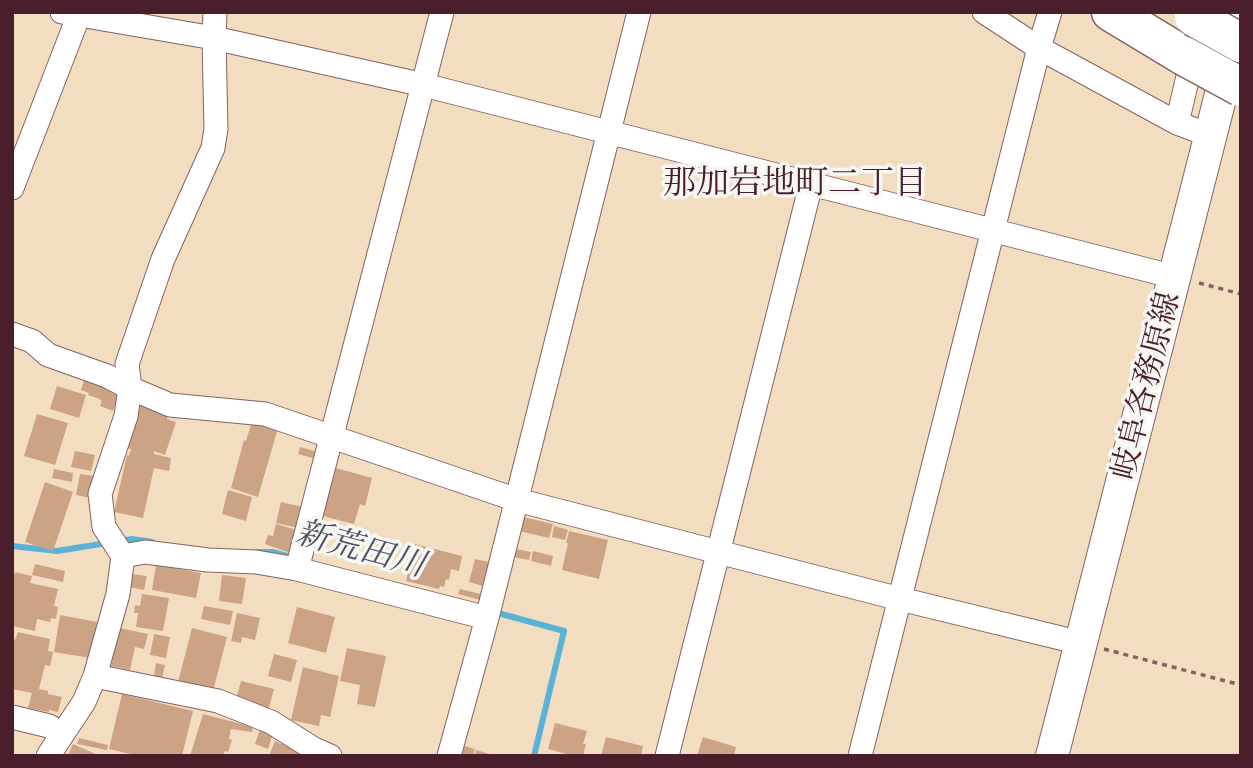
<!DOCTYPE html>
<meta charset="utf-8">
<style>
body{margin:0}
#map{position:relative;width:1253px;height:768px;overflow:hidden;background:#f3ddc0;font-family:"EB Garamond",serif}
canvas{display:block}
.frame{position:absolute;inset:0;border:14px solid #4a1f2b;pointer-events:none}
</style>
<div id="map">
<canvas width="1253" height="768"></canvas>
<div class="frame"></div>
</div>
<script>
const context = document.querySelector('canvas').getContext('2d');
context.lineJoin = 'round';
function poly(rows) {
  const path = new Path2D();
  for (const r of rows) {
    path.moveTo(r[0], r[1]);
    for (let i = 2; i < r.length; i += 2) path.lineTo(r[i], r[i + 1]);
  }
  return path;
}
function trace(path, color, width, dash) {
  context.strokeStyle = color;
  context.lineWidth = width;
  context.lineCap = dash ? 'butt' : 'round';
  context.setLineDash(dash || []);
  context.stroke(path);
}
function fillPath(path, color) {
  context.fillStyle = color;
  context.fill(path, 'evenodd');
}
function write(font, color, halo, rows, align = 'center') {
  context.font = font + ' "EB Garamond","Noto Serif JP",serif';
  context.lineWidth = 7;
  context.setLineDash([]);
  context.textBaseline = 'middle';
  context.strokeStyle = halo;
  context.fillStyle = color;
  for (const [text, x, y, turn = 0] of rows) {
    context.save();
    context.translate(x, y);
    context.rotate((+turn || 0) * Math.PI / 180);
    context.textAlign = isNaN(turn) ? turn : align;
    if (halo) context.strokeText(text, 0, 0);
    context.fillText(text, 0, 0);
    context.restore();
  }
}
trace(poly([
 [118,541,132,539,152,542],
 [12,546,57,551,107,543],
 [257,552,272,552,291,557],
 [494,612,564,631,534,756]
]), '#5ab3d7', 6);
fillPath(poly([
 [85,377,120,392,113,411,100,406,102,401,100,400,100,399,88,395,89,393,81,390],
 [57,386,86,395,79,418,50,409],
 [141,404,168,414,167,419,176,422,165,455,154,451,154,454,171,458,169,471,154,468,143,518,114,512,127,455,129,456,131,449,127,448],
 [37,414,68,423,55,465,24,456],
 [252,421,278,428,258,497,231,488,244,440,246,441],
 [300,447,318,452,316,459,298,454],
 [75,451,95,455,91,471,71,467],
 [332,467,372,478,365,506,360,504,354,524,319,515],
 [54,469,73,473,72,482,52,478],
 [80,474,94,476,90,498,76,495],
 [45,482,73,492,53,551,25,542],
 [228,490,252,497,246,521,222,514],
 [281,502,303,507,298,528,276,523],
 [523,517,553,524,549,538,519,531],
 [276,524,297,530,290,553,265,544,268,535,273,536],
 [554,526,568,530,565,540,552,537],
 [569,531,608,540,599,579,562,570,568,543,566,543],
 [415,544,462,556,459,571,451,569,449,580,446,579,444,587,440,586,439,589,406,581],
 [516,549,531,552,529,560,514,557],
 [533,551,553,556,551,566,531,561],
 [475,559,489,562,483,586,469,582],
 [35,564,65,571,63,582,32,575],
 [156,565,201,573,196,598,152,590],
 [15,572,32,576,30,583,58,589,54,606,58,607,56,619,51,618,50,622,37,619,35,631,12,626,12,583],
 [131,574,147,576,144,590,129,587],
 [222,575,246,578,242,604,219,601],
 [460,589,481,594,480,600,458,594],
 [142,594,169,598,163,631,136,627,138,613,134,613,135,605,140,606],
 [204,606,233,611,230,625,201,619],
 [297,607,335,617,326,653,288,643],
 [237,613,260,618,255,640,242,637,241,643,231,641],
 [60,615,97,622,90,658,54,652],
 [120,628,148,634,144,649,135,647,130,670,111,666],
 [192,628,227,637,213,691,178,682],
 [18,632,50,639,48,651,53,652,50,666,45,665,39,689,48,691,48,694,62,697,58,712,49,710,49,712,28,708,32,693,12,689,12,640,15,640],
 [154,634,170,637,166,658,150,655],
 [347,648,386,656,375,707,357,704,360,685,340,681],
 [274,654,297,660,291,682,268,676],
 [156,663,165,665,161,683,153,682],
 [303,667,339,676,330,717,321,715,319,726,291,720],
 [241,681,274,689,268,711,236,700],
 [122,694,193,711,182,756,139,756,109,749],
 [203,714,253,727,252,732,231,729,229,739,232,740,228,752,225,751,223,756,190,756],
 [555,723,587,731,583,744,586,744,583,756,574,756,548,749],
 [260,729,273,733,268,749,255,744],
 [606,737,643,746,641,756,601,756],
 [703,737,736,747,734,756,697,756],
 [79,738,108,745,107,750,77,744],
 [275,741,281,744,282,742,305,751,303,756,269,756],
 [73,744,100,756,68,756],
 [461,745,475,749,473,756,458,756],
 [476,750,493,755,493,756,475,756]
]), '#cca485');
const street = poly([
 [62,12,214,38,424,85,1175,277],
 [984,12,1039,48,1177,123,1209,135],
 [1177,123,1194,51],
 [12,188,80,12],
 [12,334,32,341,48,355,107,376,130,388,170,405,265,414,517,500,900,599,1081,643],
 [123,556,104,527,100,494,126,416,130,388,127,364,163,259,213,148,216,129,214,38,215,12],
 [297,569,442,12],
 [95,676,218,701,271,722,314,749,330,756],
 [12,717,49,726,61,734],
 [48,756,84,702,95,676,118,594,123,556,145,552,208,560,256,562,297,569,487,618],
 [449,756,487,618,639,12],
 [667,756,811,184],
 [860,756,1039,48,1050,12]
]);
const secondary = poly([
 [1052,756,1241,16]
]);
const highway = poly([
 [1111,12,1184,56]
]);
trace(street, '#85625f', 25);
trace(secondary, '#85625f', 34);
trace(highway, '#85625f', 41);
trace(poly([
 [1199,283,1241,294],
 [1104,649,1241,685]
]), '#85625f', 3.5, [5, 5]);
trace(street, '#fff', 23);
trace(secondary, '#fff', 32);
trace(highway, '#fff', 38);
const highwayBridge = poly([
 [1194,17,1241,43],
 [1184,56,1241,87]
]);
trace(highwayBridge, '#85625f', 41, []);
trace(highwayBridge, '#fff', 38);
write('32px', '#4a1f2b', '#f6f6f2', [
 ["岐阜各務原線",1147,386,-76]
]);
write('33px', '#4a1f2b', '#f6f6f2', [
 ["那加岩地町二丁目",795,184]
]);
write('italic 33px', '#505367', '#f6f6f2', [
 ["新荒田川",360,550,15]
]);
</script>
